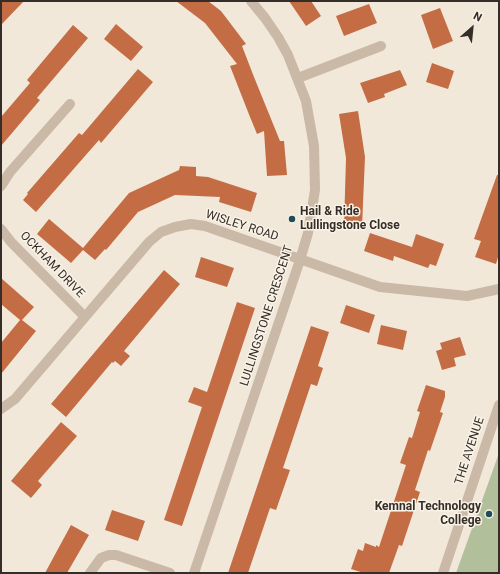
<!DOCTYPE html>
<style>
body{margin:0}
#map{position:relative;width:500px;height:574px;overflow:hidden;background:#f1e8da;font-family:Roboto,sans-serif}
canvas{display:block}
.frame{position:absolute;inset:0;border:2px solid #352d27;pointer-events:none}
.north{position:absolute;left:452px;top:8px;width:40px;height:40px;-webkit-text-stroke:3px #f9f2e6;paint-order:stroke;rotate:27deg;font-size:11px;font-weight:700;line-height:16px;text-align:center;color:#352d27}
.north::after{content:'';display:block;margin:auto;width:14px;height:18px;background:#352d27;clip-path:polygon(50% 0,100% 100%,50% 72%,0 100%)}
</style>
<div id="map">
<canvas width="500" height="574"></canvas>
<div class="frame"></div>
<div class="north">N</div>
</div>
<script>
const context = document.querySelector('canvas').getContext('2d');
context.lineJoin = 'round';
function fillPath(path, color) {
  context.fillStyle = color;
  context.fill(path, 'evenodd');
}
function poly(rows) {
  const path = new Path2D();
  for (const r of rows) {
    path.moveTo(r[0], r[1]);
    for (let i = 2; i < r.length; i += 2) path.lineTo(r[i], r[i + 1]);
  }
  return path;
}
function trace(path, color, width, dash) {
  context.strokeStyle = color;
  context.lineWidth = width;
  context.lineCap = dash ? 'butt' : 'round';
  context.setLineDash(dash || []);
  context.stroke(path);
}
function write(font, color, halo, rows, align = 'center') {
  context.font = font + ' Roboto,sans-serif';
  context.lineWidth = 3;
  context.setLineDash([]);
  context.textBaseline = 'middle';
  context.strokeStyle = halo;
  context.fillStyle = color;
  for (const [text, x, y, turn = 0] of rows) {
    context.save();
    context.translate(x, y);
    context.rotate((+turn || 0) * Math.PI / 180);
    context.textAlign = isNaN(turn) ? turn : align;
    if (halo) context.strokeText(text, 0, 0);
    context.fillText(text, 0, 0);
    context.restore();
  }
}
fillPath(poly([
 [499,453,499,573,456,573]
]), '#b1c09b');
fillPath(poly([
 [1,1,24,1,1,25],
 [176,1,208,1,221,11,246,44,242,46,254,77,280,141,284,141,287,175,267,176,264,131,257,134,250,117,230,66,237,64,205,23],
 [289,1,311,1,321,16,306,26],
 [369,4,377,23,344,36,336,16],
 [440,8,453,41,433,49,421,15],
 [116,24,143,47,131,61,104,39],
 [73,25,88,38,37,98,40,100,1,146,1,117,30,83,27,80],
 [432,63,454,71,448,89,426,82],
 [138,69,153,82,101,143,99,140,36,212,23,200,28,194,27,193,79,133,82,135],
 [400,70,407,85,384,94,385,97,368,103,360,83],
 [358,111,365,157,362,227,344,226,346,158,339,114],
 [180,166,196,167,196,176,208,177,257,193,251,212,219,202,220,197,175,195,138,212,106,250,105,249,95,260,83,250,71,263,37,234,49,219,83,248,129,193,179,170],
 [497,175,499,175,499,254,496,264,475,257,481,241,474,239],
 [370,233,412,247,416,234,444,244,436,266,430,264,428,268,394,256,393,261,364,251],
 [201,257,234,268,227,287,195,277],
 [164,270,180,284,124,351,130,356,121,366,115,361,113,363,112,362,66,417,51,404],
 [1,278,34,307,22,320,36,331,1,374,1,343,20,320,1,304],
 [237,302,255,308,182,526,164,520,202,407,188,402,194,387,207,392],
 [346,305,375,315,369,333,340,323],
 [381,325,407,331,403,350,377,344],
 [311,326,329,332,318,366,323,368,317,386,311,384,283,468,290,470,276,510,270,508,248,573,228,573],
 [460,337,466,355,454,358,456,366,442,370,436,351,442,349,440,343],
 [426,385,445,391,445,397,440,412,443,413,430,451,428,450,415,490,420,492,402,546,399,545,389,573,364,573,351,569,358,549,363,551,365,543,376,547,376,545,379,547,406,465,400,463,409,437,412,438,420,412,417,411],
 [61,422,77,436,38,481,42,485,31,498,11,481],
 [112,510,145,521,138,541,105,530],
 [71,525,89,535,67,573,45,573]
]), '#c46d45');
trace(poly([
 [298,78,381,46],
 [1,186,10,172,70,104],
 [1,229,11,242,85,317],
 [1,409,15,399,149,242,161,232,175,227,191,224,205,226,380,287,467,296,499,289],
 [90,573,101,558,109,555,116,555,170,573],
 [194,573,300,260,308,233,315,190,314,146,306,101,288,55,278,37,265,18,251,1],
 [443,573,499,405]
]), '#c9b9a6', 10);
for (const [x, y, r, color] of [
 [292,219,4,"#1d4e56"],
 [489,514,4,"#1d4e56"]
]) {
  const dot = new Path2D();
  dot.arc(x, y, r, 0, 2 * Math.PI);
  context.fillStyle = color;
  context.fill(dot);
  trace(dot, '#f9f2e6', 1.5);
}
write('bold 12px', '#352d27', '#f9f2e6', [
 ["Hail & Ride",300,212],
 ["Lullingstone Close",300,226],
 ["Kemnal Technology",481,507,"right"],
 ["College",481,521,"right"]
], 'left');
write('12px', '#352d27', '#f9f2e6', [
 ["WISLEY ROAD",242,226,18],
 ["OCKHAM DRIVE",52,265,46],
 ["LULLINGSTONE CRESCENT",267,316,-72],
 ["THE AVENUE",470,451,-72]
]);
</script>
